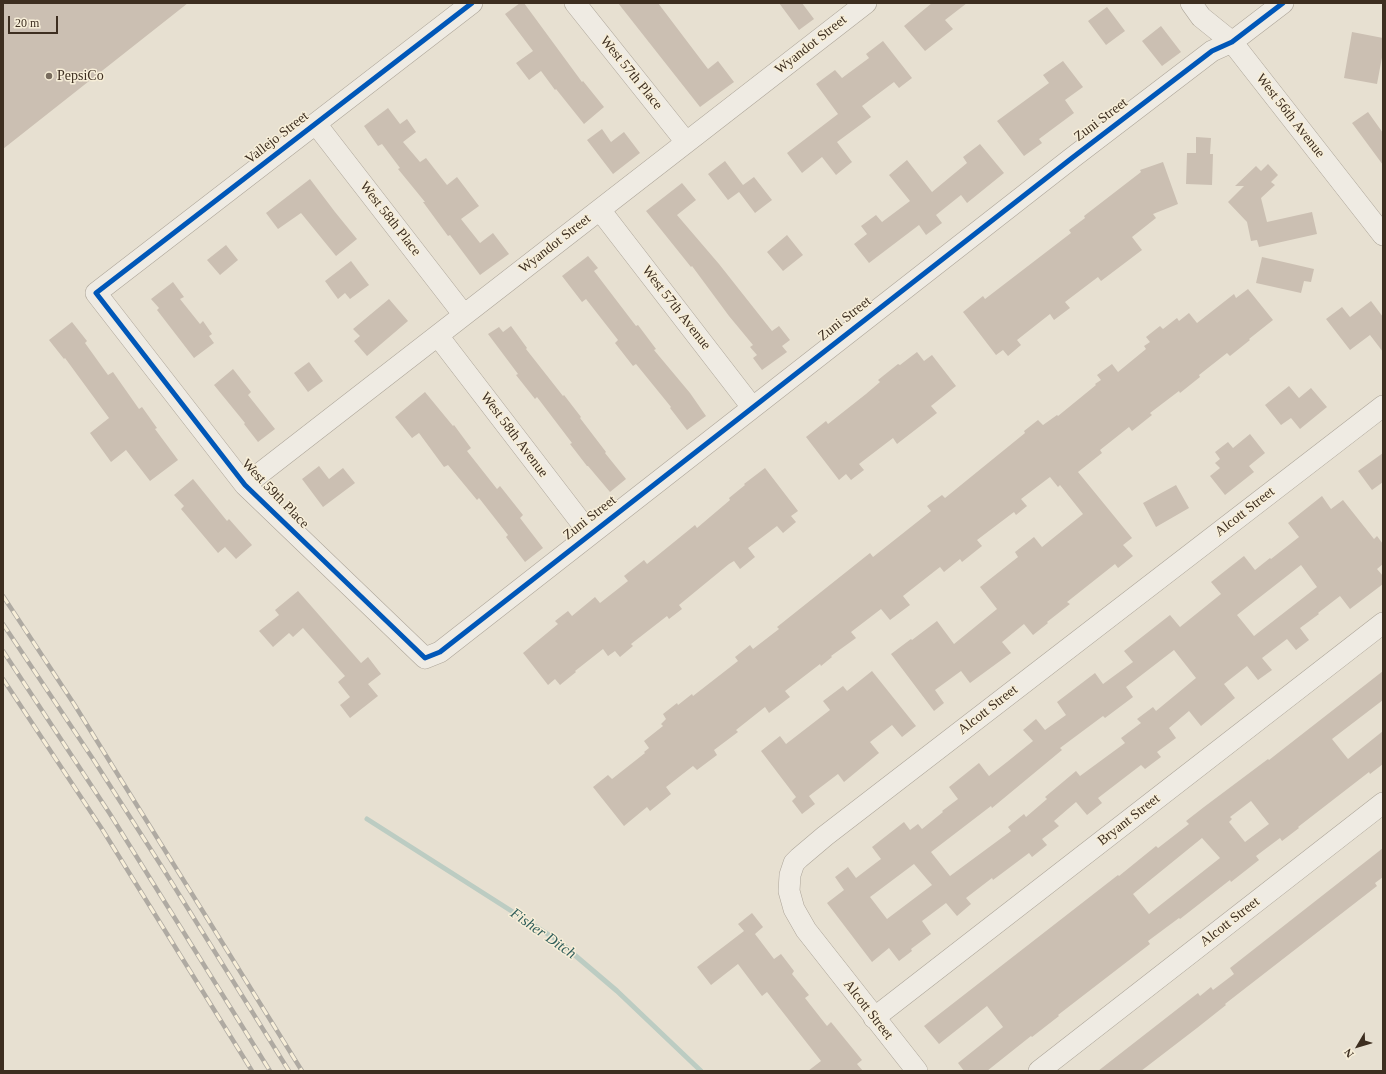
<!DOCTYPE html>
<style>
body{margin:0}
#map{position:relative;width:1386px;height:1074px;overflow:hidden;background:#e7e0d1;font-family:"Times New Roman",serif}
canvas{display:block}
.frame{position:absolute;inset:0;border:4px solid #3d2e20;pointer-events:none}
.north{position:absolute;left:1338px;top:1026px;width:40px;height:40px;-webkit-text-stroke:3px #f7eed8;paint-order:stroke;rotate:232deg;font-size:11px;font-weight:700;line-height:16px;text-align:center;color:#3d2e20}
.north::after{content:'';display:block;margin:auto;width:14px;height:18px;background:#3d2e20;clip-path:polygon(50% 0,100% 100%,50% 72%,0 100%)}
.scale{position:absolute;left:8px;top:16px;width:50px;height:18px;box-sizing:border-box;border:2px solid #3d2e20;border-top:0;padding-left:5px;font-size:12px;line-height:14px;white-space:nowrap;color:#3d2e20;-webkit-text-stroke:3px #f7eed8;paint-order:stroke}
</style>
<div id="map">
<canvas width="1386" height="1074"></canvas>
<div class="frame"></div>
<div class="north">N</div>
<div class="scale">20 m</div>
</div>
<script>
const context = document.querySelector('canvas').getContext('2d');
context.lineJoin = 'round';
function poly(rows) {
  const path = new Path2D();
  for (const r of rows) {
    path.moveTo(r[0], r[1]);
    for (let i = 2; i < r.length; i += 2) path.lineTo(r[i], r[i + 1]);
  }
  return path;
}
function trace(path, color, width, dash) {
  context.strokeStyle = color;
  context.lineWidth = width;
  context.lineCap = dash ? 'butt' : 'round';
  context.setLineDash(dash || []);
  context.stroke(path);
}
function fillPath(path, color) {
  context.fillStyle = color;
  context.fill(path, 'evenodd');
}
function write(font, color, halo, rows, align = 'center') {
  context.font = font + ' "Times New Roman",serif';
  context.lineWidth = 3;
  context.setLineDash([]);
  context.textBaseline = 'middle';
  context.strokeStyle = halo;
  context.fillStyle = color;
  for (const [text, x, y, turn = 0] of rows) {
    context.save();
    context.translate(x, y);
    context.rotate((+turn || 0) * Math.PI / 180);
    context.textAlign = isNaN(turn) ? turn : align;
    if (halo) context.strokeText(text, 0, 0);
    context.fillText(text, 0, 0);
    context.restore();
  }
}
trace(poly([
 [367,819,557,940,617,991,701,1071]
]), '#bcccc2', 5);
fillPath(poly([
 [3,3,188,3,3,149],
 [520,3,524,3,582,82,583,81,604,107,584,124,556,89,555,90,541,71,529,80,516,63,533,51,505,14],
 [618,3,658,3,708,69,718,61,734,82,700,107],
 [779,3,802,3,814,19,799,30],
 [932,3,967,3,945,20,953,29,925,51,904,26],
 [1107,7,1125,31,1106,45,1088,21],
 [1161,26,1181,52,1162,66,1142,41],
 [1352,32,1383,38,1383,52,1377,84,1344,78],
 [883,41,912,78,899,88,894,82,862,106,871,117,837,142,852,162,836,175,822,157,802,173,787,153,838,114,816,84,835,70,842,78,869,58,866,54],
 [1063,61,1083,87,1065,100,1074,113,1039,139,1042,143,1024,156,997,121,1049,83,1043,75],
 [388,108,400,124,407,119,416,132,403,142,420,162,426,158,447,185,457,177,479,206,461,219,480,243,493,233,509,254,480,275,450,235,448,236,423,202,425,202,398,169,400,168,382,144,378,146,364,126],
 [1368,112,1383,133,1383,165,1352,123],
 [602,129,611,142,624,132,640,153,613,174,587,140],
 [1196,137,1211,138,1210,154,1213,154,1212,185,1186,184,1187,153,1196,153],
 [980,144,1004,173,967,203,961,195,936,215,942,223,926,235,919,225,869,263,854,244,867,234,861,226,876,215,882,222,910,201,889,175,907,160,932,192,967,163,963,157],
 [725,161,743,185,754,177,772,200,755,213,739,192,728,200,708,174],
 [1163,162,1178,204,1153,214,1156,218,1132,237,1142,250,1101,281,1098,277,1065,302,1070,308,1054,320,1050,314,1017,340,1021,345,1008,356,1003,350,996,355,963,312,983,296,985,299,1071,233,1069,230,1085,218,1084,216,1141,172,1140,170],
 [1268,164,1278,175,1271,182,1275,185,1261,198,1267,222,1312,212,1317,234,1259,247,1257,240,1251,241,1247,222,1228,202,1244,186,1235,186,1256,166,1261,171],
 [310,179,335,212,357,239,336,256,301,213,278,229,266,213],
 [682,183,696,200,677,215,719,264,772,331,779,326,790,340,782,346,787,352,762,370,753,358,757,355,750,347,753,345,729,316,692,266,691,267,646,211],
 [787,235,803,255,783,271,767,252],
 [226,245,238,260,220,275,207,260],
 [588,256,598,268,594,271,636,326,638,325,656,349,654,350,690,393,706,416,687,430,670,408,671,407,636,364,633,366,615,343,618,340,586,299,582,302,562,276],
 [1262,257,1314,269,1311,282,1304,281,1301,293,1256,283],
 [351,261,369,285,350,299,345,293,338,299,325,281],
 [173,282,184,297,180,299,200,324,203,321,212,334,209,336,214,343,194,358,157,310,159,308,151,299],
 [1248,289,1273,320,1249,339,1250,340,1230,356,1227,353,1199,375,1200,377,1180,393,1179,391,1150,413,1152,415,1132,431,1129,427,1100,450,1102,453,1078,472,1132,538,1123,545,1133,556,1118,568,1115,564,1067,602,1070,604,1047,622,1048,623,1033,635,1024,624,1002,642,1011,653,970,683,961,671,935,690,944,703,934,711,891,654,911,639,912,640,937,621,954,644,997,609,980,587,1018,557,1015,552,1034,537,1042,547,1083,514,1060,485,1058,487,1050,477,1021,499,1027,506,1016,515,1014,512,977,540,982,546,962,562,960,559,944,572,940,567,903,596,910,605,890,620,881,609,851,632,856,638,831,656,832,657,821,666,820,664,785,691,790,697,769,713,765,707,736,730,738,732,714,750,717,755,697,770,693,766,666,787,671,794,650,811,647,807,624,826,593,787,608,775,612,779,645,753,644,752,649,748,644,741,663,726,661,724,666,719,663,714,677,703,678,705,692,694,693,696,738,661,735,657,750,645,753,649,779,629,777,627,870,553,873,557,931,511,927,506,942,495,945,498,1025,433,1024,431,1038,420,1043,425,1057,415,1058,416,1096,385,1095,384,1101,380,1097,375,1112,364,1118,372,1146,349,1144,346,1150,342,1146,337,1160,326,1163,329,1177,318,1179,321,1189,313,1197,323,1234,294,1236,298],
 [389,299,408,321,367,356,354,341,360,336,353,329],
 [1371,301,1383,317,1383,352,1370,335,1350,350,1326,319,1342,307,1350,317],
 [72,322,87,341,85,343,108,375,113,372,139,409,142,407,157,428,155,429,178,460,150,481,126,450,111,462,90,433,109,418,65,358,64,359,49,340],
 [511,326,527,348,526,349,563,396,564,395,581,417,580,418,606,452,605,453,626,479,610,492,588,466,587,466,570,444,572,443,537,397,535,399,516,375,518,374,488,334,499,327,503,332],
 [917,352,924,361,932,355,956,386,931,406,937,413,897,444,893,438,859,464,864,470,851,480,846,474,839,480,806,437,826,421,828,424,866,394,880,382,878,380,898,364,900,365],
 [309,362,323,381,308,392,294,373],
 [233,369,251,392,248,395,275,429,258,442,244,424,245,423,214,385],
 [1289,386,1299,398,1311,388,1327,407,1300,429,1291,418,1281,425,1265,405],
 [425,392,453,426,454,425,471,448,467,451,497,489,500,486,523,515,520,518,543,548,525,562,506,537,508,535,479,498,477,500,448,465,444,467,419,433,412,438,395,417],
 [1250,434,1265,453,1249,466,1254,472,1225,495,1210,476,1220,468,1215,463,1220,459,1215,452,1228,442,1233,448],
 [1383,453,1383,482,1372,490,1358,471],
 [319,466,329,479,343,468,355,483,323,507,302,479],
 [765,468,798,511,791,516,796,522,783,533,777,526,748,548,755,557,740,569,734,561,729,564,679,605,682,609,669,619,667,616,631,644,633,646,620,657,615,651,608,656,603,649,575,671,576,672,560,685,555,679,548,685,523,653,558,624,555,621,568,611,572,616,595,597,600,603,628,581,624,576,644,560,647,564,695,525,697,528,730,500,729,498,745,485,744,484],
 [193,479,227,521,229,519,252,545,236,559,225,547,218,553,181,509,184,506,174,495],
 [1176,485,1189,508,1156,527,1143,503],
 [1322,496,1331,509,1343,500,1374,539,1377,536,1383,544,1383,564,1377,569,1383,576,1383,584,1350,609,1340,596,1318,613,1319,614,1300,628,1309,640,1296,650,1287,639,1262,658,1272,670,1258,680,1247,666,1224,684,1235,698,1201,726,1189,711,1169,728,1176,738,1157,752,1161,757,1145,769,1141,765,1098,798,1102,803,1087,815,1076,802,1054,821,1059,826,1042,839,1047,845,1032,857,1029,853,993,880,992,878,966,898,971,904,957,916,946,903,922,921,931,934,911,949,912,951,899,961,889,948,872,962,827,903,844,890,835,877,848,867,856,878,881,859,872,847,904,822,910,830,918,824,922,829,943,812,942,811,958,799,949,787,979,763,989,776,1007,762,1033,741,1023,730,1036,719,1045,730,1066,715,1057,702,1095,673,1103,684,1133,662,1124,651,1170,615,1180,627,1221,594,1211,582,1244,556,1255,570,1270,558,1271,559,1299,537,1288,523],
 [1301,565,1317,587,1254,636,1237,615],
 [1174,650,1196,678,1156,711,1153,707,1137,719,1141,723,1121,738,1125,743,1080,776,1076,771,1045,797,1047,799,1026,817,1024,814,1008,827,1011,831,950,876,931,852,991,806,992,808,1062,750,1060,748,1103,716,1105,718,1133,697,1126,687],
 [914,864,932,885,887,919,870,897],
 [298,591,361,663,368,657,381,674,368,684,378,696,350,718,340,705,350,697,338,682,345,676,303,628,293,637,289,633,273,647,259,631,279,615,275,610],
 [872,671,916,726,902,737,892,725,870,742,879,753,844,782,838,774,809,796,815,804,802,814,792,801,796,797,761,751,780,736,786,744,830,710,823,701,843,686,847,691],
 [1383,671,1383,700,1332,739,1348,759,1383,731,1383,764,1370,774,1369,772,1298,827,1299,828,1282,841,1280,838,1256,856,1259,860,1231,882,1230,880,1180,919,1179,918,1148,941,1150,944,1058,1015,1059,1016,1032,1037,1031,1036,987,1071,964,1071,958,1063,1003,1027,987,1006,939,1044,924,1026,1118,875,1119,876,1156,846,1158,848,1189,824,1186,821,1204,807,1268,759,1269,760],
 [1251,801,1269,824,1245,842,1229,822,1232,819,1230,817],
 [1202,838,1220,858,1149,914,1133,894],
 [1383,848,1383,877,1375,883,1377,886,1225,1004,1226,1005,1197,1028,1141,1071,1098,1071,1198,993,1200,996,1211,987,1213,990,1234,974,1230,968],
 [752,913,763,927,755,934,774,959,781,954,794,971,792,974,809,995,805,998,827,1026,831,1022,862,1060,857,1064,863,1071,808,1071,821,1061,767,992,762,996,738,964,711,985,697,967,744,931,738,924]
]), '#cbbfb2');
const minor = poly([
 [472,3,96,293,245,485,425,658,440,652,1072,158,1212,51,1232,42,1283,3],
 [575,3,686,142],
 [1191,3,1201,17,1232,42,1383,235],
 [316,124,464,315],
 [600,210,752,407],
 [438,336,590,534],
 [245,485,866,3],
 [874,1018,1383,623],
 [917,1071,806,930,794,909,789,891,790,875,794,863,799,858,825,836,1383,406],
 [1039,1071,1383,803]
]);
trace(minor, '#ada599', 22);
trace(minor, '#efebe3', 21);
const rail = poly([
 [3,596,74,704,302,1071],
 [3,624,93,759,162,867,289,1071],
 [3,651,110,814,270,1071],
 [3,679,102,829,252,1071]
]);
trace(rail, '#afaaa2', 4.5);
trace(rail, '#f7eed8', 3, [9]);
trace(poly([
 [472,3,96,293,245,485,425,658,440,652,1072,158,1212,51,1232,42,1283,3]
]), '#0057b8', 5);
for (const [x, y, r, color] of [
 [49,76,4,"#786c5e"]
]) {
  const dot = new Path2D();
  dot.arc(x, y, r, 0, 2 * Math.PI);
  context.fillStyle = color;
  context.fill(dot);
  trace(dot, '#f7eed8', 1.5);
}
write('14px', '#3d2e20', '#f7eed8', [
 ["Wyandot Street",811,45,-38],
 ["West 57th Place",631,73,51],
 ["West 56th Avenue",1290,116,52],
 ["Zuni Street",1101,120,-37],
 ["Vallejo Street",277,138,-38],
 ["West 58th Place",390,219,52],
 ["Wyandot Street",555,244,-38],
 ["West 57th Avenue",676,308,52],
 ["Zuni Street",845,319,-38],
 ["West 58th Avenue",514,435,53],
 ["West 59th Place",275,494,46],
 ["Alcott Street",1245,512,-38],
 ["Zuni Street",590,518,-38],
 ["Alcott Street",988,710,-38],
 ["Bryant Street",1129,820,-38],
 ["Alcott Street",1230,922,-38],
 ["Alcott Street",868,1010,52]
]);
write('14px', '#3d2e20', '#f7eed8', [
 ["PepsiCo",57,76]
], 'left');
write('italic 15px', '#2f5d5a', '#f7eed8', [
 ["Fisher Ditch",543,934,35]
]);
</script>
